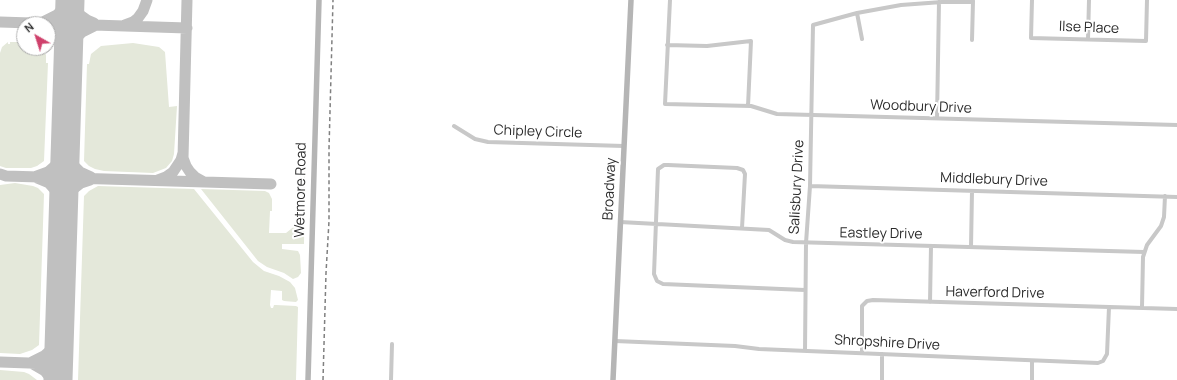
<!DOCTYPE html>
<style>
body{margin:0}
#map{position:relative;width:1177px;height:380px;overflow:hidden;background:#fff;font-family:Manrope,sans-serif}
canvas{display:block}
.north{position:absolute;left:16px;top:16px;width:40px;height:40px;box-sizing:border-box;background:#fff;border:1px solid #aaa;border-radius:50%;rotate:321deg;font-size:11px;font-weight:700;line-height:16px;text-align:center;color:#2b2b2b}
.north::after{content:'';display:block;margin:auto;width:14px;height:18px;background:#cf416c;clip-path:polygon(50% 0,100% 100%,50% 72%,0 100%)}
</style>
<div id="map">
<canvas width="1177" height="380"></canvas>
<div class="north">N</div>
</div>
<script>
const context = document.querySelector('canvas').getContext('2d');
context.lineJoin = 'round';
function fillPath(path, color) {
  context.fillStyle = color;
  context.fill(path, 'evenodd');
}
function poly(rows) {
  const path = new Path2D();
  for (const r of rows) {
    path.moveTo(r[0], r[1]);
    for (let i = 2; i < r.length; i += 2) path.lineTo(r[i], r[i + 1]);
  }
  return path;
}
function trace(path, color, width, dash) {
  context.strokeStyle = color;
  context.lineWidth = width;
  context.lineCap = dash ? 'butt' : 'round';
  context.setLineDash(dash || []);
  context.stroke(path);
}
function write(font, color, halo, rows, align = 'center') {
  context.font = font + ' Manrope,sans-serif';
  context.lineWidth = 4;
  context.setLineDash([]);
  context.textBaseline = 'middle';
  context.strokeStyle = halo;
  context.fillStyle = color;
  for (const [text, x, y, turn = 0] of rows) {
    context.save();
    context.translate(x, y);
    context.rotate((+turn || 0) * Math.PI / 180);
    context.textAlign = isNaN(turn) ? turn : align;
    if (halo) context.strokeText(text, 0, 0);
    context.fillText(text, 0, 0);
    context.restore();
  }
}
fillPath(poly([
 [8,42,8,44,10,44,10,42,24,42,24,48,41,48,46,55,46,63,48,63,44,161,37,166,31,168,6,168,0,166,0,53,2,47],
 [133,43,159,47,165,52,169,107,177,106,174,154,172,161,166,168,153,173,104,171,95,169,89,166,84,161,87,64,89,64,91,54,101,46],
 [304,168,305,168,304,244,282,244,282,249,298,251,300,255,301,273,298,277,293,279,284,273,267,267,258,261,201,189,265,191,269,193,272,199,272,211,270,211,269,233,286,233,302,220],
 [15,183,33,186,38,188,44,194,39,345,32,350,20,354,0,353,0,185],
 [98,186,194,189,253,262,264,271,279,276,290,282,295,288,298,300,296,302,284,301,282,300,282,291,271,290,270,305,271,308,273,308,274,305,276,305,296,306,298,307,296,380,78,380,84,196,89,191],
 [0,370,24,372,29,374,37,380,0,380]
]), '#e4e8da');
trace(poly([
 [72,0,80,15,87,20,94,23],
 [187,0,183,158,186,166,190,172,195,177,204,182],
 [0,22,187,28],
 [43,22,57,15,62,10,67,0],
 [125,25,133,22,138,18,143,11,147,0],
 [48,26,56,32,62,39,66,47,67,57],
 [68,61,71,46,75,39,82,32,94,26],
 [66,144,68,157,74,166,80,172,91,177],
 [0,174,6,176,271,184],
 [37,176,48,172,57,164,62,154,65,142],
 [37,178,49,183,57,192,61,204,63,220],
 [158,180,166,177,173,172,181,160,183,153],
 [64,210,67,199,72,190,81,183,90,180],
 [0,362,58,364],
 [32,362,44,356,53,348,57,337,59,325],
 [33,364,45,371,52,380]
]), '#c0c0c0', 11);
trace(poly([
 [58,380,70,0]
]), '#c0c0c0', 29);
trace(poly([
 [670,0,665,104,751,106,777,114,1177,125],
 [1032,0,1031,38,1146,41,1147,0],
 [857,13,862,39],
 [1088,39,1089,0],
 [972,40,973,1],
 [667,45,707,46,751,41,748,106],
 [937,118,939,2],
 [454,126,475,139,488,142,624,146],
 [810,186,1177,197],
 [620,222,769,230,785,240,793,242,1144,252],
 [742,228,745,174,743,170,737,168,668,165,664,165,658,169,654,274,657,281,663,284,805,290],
 [971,247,972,191],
 [930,302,931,246],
 [1142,307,1143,257,1147,245,1161,226,1164,217,1165,196],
 [615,341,735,346,759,349,1098,363,1103,361,1107,354,1109,307],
 [805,351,806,243,810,186,813,25,857,13,901,5,942,2,973,2],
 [862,353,862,306,867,301,873,300,1177,309],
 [391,380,392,344],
 [882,380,882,354],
 [1032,380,1032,361]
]), '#c8c8c8', 4);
trace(poly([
 [308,380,319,0],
 [613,380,631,0]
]), '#b5b5b5', 5.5);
trace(poly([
 [323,380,326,273,329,221,329,149,333,0]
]), '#808080', 1.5, [4, 3]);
write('14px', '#2b2b2b', '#fff', [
 ["Ilse Place",1089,28,2],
 ["Woodbury Drive",921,107,2],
 ["Chipley Circle",538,132,2],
 ["Middlebury Drive",994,180,2],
 ["Salisbury Drive",797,187,-87],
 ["Broadway",610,189,-87],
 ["Wetmore Road",301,190,-89],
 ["Eastley Drive",881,234,1],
 ["Haverford Drive",995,293,1],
 ["Shropshire Drive",887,343,3]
]);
</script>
